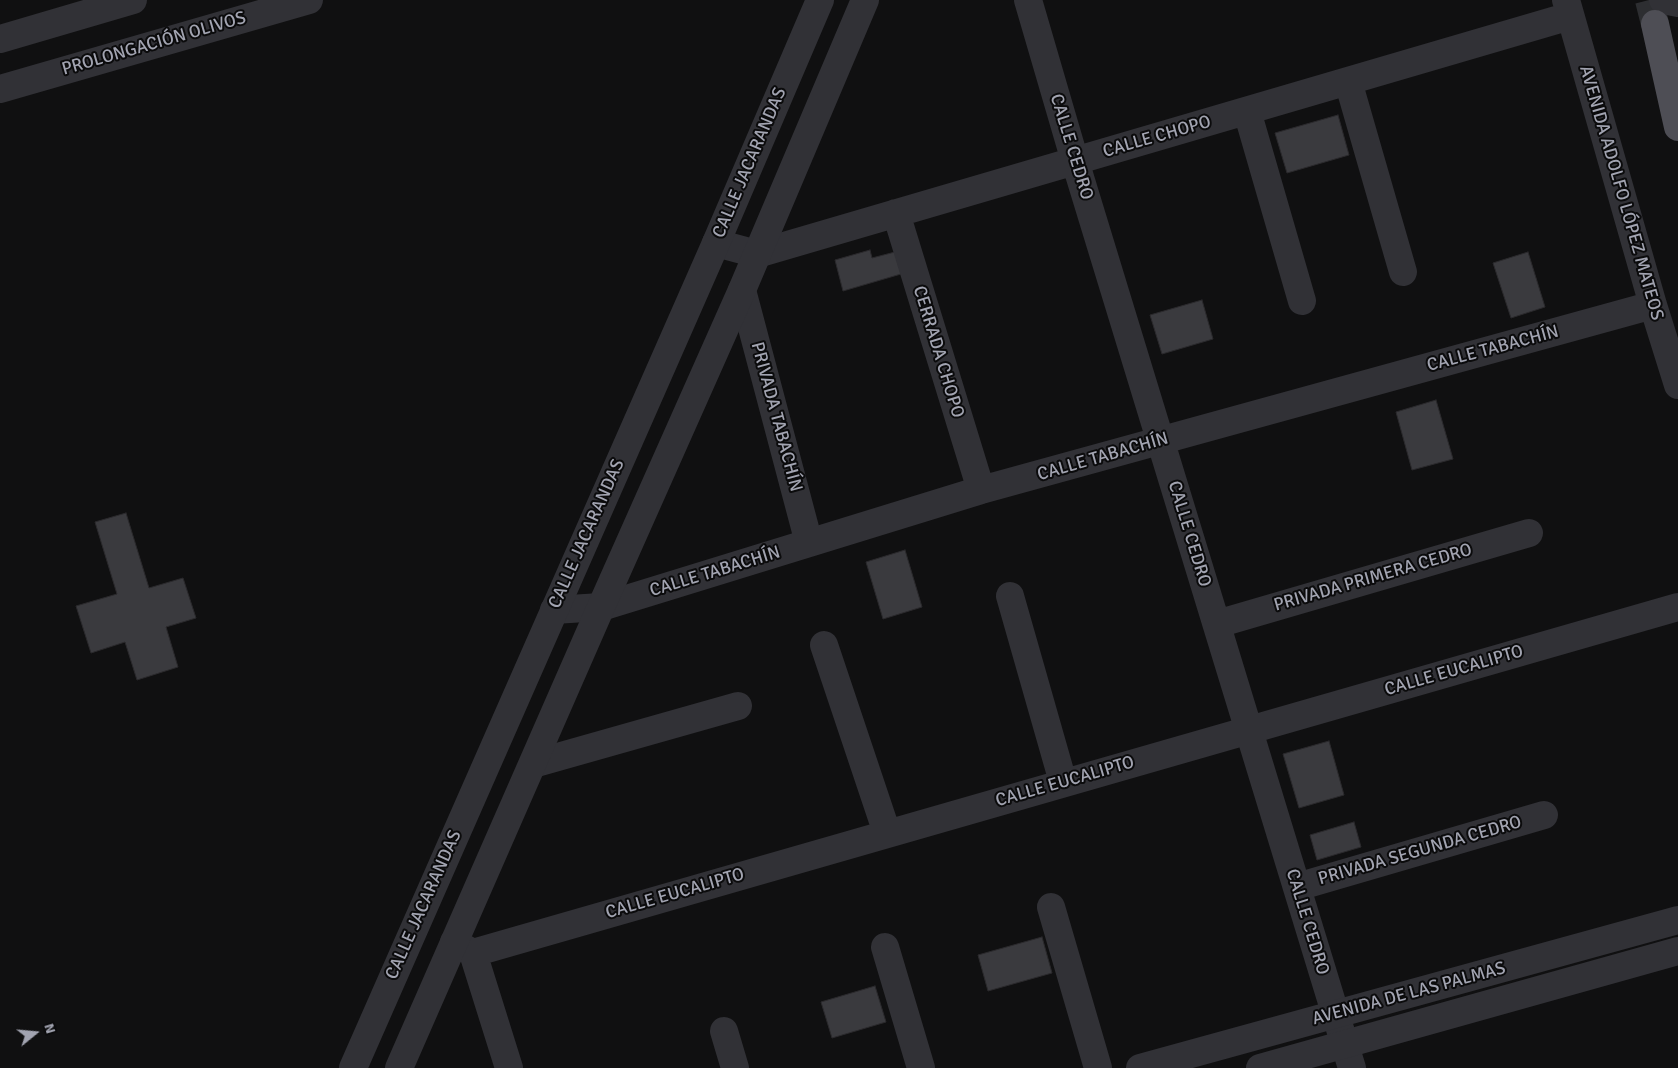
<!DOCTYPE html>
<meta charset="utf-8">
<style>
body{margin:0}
#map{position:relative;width:1678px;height:1068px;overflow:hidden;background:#101011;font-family:Signika,sans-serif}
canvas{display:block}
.north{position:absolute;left:10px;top:1008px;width:50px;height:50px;-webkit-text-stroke:4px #0b0b0c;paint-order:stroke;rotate:73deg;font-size:14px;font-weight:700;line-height:20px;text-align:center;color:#a2a4b1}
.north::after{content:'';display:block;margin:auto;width:18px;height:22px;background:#a2a4b1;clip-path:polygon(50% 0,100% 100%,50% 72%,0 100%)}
</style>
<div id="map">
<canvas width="1678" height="1068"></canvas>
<div class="north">N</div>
</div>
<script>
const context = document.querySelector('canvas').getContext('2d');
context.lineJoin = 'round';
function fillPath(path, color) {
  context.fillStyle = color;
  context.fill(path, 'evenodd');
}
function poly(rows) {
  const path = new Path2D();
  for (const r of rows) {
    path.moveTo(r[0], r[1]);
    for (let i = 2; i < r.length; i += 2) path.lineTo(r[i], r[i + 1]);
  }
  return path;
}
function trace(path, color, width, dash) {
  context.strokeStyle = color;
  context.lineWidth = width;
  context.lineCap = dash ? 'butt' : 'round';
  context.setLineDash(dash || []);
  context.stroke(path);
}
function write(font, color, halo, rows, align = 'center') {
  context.font = font + ' Signika,sans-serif';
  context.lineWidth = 4;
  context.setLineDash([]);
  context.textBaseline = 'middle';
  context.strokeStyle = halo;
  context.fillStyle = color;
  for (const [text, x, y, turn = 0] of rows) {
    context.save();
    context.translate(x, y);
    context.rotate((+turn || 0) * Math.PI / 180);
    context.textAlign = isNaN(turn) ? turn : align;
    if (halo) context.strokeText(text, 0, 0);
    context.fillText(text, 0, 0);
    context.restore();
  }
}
const building = poly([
 [1338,115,1349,155,1287,173,1275,133,1338,115],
 [870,250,872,258,895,252,901,274,843,291,835,260,870,250],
 [1528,252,1545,307,1511,318,1493,263,1528,252],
 [1202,300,1213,339,1162,354,1150,315,1202,300],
 [1436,400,1453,459,1412,470,1396,412,1436,400],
 [126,513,149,588,183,578,196,618,166,627,178,667,137,680,125,642,91,653,76,606,117,594,95,522,126,513],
 [905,550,922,607,883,619,866,562,905,550],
 [1329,741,1344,795,1299,808,1283,754,1329,741],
 [1354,822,1361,847,1317,860,1310,835,1354,822],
 [1042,937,1052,973,988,991,978,955,1042,937],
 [875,986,886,1022,832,1038,821,1002,875,986]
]);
fillPath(building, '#3a3a3e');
trace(building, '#2b2a2d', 1);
trace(poly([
 [1649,0,1655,24]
]), '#2d2e31', 28, [28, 14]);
trace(poly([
 [724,1031,735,1068]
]), '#313136', 28);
trace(poly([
 [1028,0,1075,161,1352,1068],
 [1566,0,1653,305,1678,385],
 [1348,81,1403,272],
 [1247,111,1302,301],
 [896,213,981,490],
 [716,243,757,254,1570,16],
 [742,290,809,543],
 [1010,596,1063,782],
 [554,610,601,607,981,490,1653,305],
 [1217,624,1529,533],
 [824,645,887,833],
 [533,764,738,706],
 [1297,887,1544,815],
 [1051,907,1098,1068],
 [454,942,473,953,1678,607],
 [885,947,921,1068],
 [473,953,509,1068]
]), '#313136', 28);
trace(poly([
 [1663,0,1678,3],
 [0,39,133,0],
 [0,89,309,0],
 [353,1068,716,243,820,0],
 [399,1068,601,607,742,290,865,0],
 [1140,1068,1678,920],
 [1260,1068,1678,951]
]), '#313136', 28);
trace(poly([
 [1655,24,1678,127]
]), '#4e4e55', 28);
write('18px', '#a2a4b1', '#0b0b0c', [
 ["PROLONGACIÓN OLIVOS",154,44,-16],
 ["CALLE CHOPO",1157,137,-16],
 ["CALLE CEDRO",1071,147,73],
 ["CALLE JACARANDAS",750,163,-67],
 ["AVENIDA ADOLFO LÓPEZ MATEOS",1621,193,74],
 ["CALLE TABACHÍN",1493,349,-15],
 ["CERRADA CHOPO",938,352,73],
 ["PRIVADA TABACHÍN",776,417,75],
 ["CALLE TABACHÍN",1103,457,-16],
 ["CALLE JACARANDAS",587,534,-66],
 ["CALLE CEDRO",1189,534,73],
 ["CALLE TABACHÍN",715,572,-17],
 ["PRIVADA PRIMERA CEDRO",1373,578,-16],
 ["CALLE EUCALIPTO",1454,671,-16],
 ["CALLE EUCALIPTO",1065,782,-16],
 ["PRIVADA SEGUNDA CEDRO",1420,851,-16],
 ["CALLE EUCALIPTO",675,894,-16],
 ["CALLE JACARANDAS",424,905,-66],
 ["CALLE CEDRO",1307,922,73],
 ["AVENIDA DE LAS PALMAS",1409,994,-15]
]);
</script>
